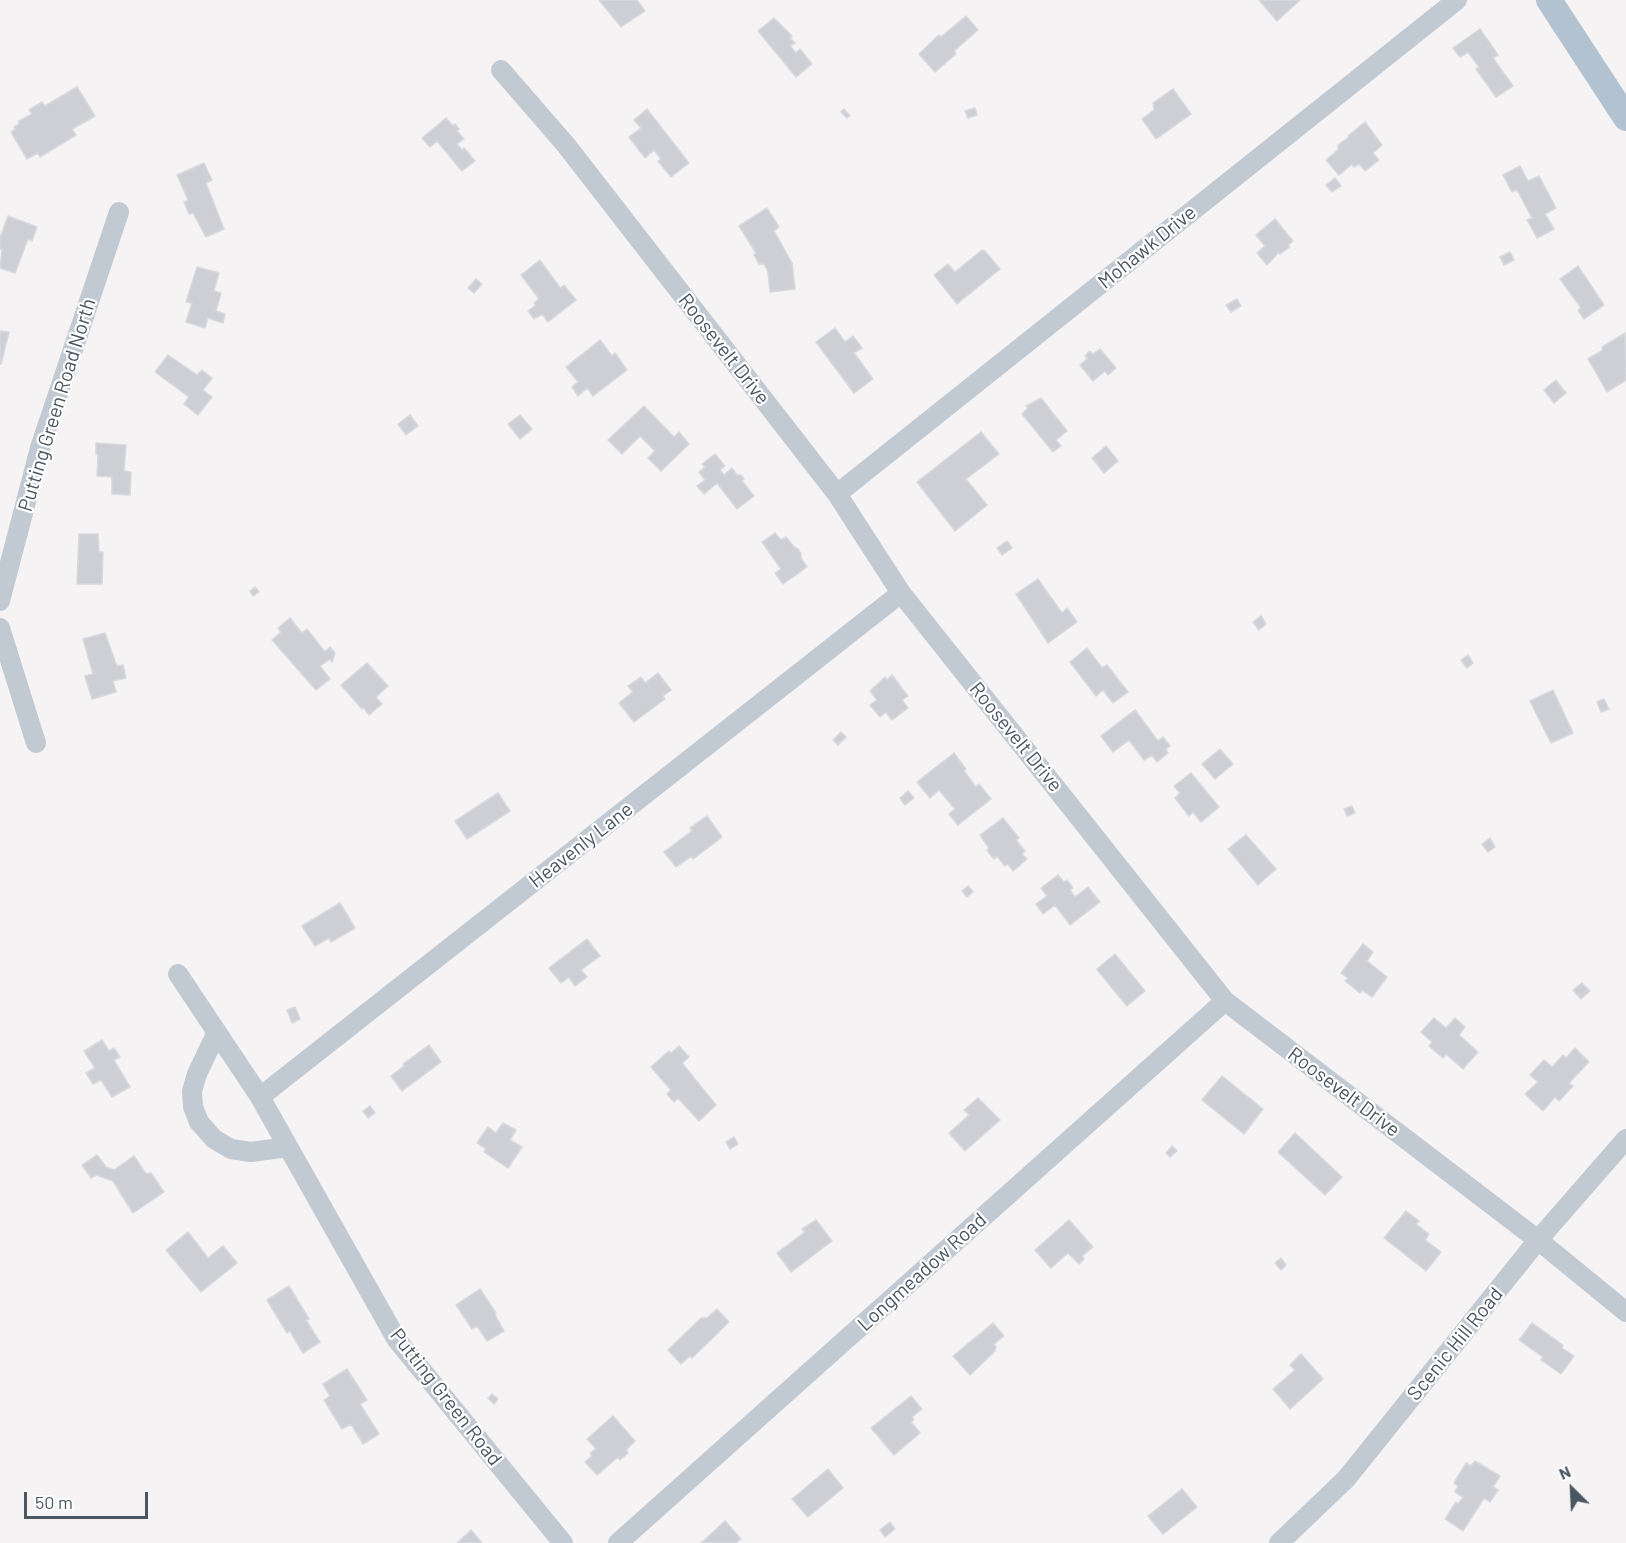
<!DOCTYPE html>
<style>
body{margin:0}
#map{position:relative;width:1626px;height:1543px;overflow:hidden;background:#f5f3f3;font-family:Barlow,sans-serif}
canvas{display:block}
.north{position:absolute;left:1542px;top:1459px;width:60px;height:60px;-webkit-text-stroke:4px #fff;paint-order:stroke;rotate:336deg;font-size:16px;font-weight:700;line-height:24px;text-align:center;color:#4a5661}
.north::after{content:'';display:block;margin:auto;width:21px;height:27px;background:#4a5661;clip-path:polygon(50% 0,100% 100%,50% 72%,0 100%)}
.scale{position:absolute;left:24px;top:1492px;width:124px;height:27px;box-sizing:border-box;border:3px solid #4a5661;border-top:0;padding-left:8px;font-size:18px;line-height:21px;white-space:nowrap;color:#4a5661;-webkit-text-stroke:4px #fff;paint-order:stroke}
</style>
<div id="map">
<canvas width="1626" height="1543"></canvas>
<div class="north">N</div>
<div class="scale">50 m</div>
</div>
<script>
const context = document.querySelector('canvas').getContext('2d');
context.lineJoin = 'round';
function fillPath(path, color) {
  context.fillStyle = color;
  context.fill(path, 'evenodd');
}
function poly(rows) {
  const path = new Path2D();
  for (const r of rows) {
    path.moveTo(r[0], r[1]);
    for (let i = 2; i < r.length; i += 2) path.lineTo(r[i], r[i + 1]);
  }
  return path;
}
function trace(path, color, width, dash) {
  context.strokeStyle = color;
  context.lineWidth = width;
  context.lineCap = dash ? 'butt' : 'round';
  context.setLineDash(dash || []);
  context.stroke(path);
}
function write(font, color, halo, rows, align = 'center') {
  context.font = font + ' Barlow,sans-serif';
  context.lineWidth = 4.5;
  context.setLineDash([]);
  context.textBaseline = 'middle';
  context.strokeStyle = halo;
  context.fillStyle = color;
  for (const [text, x, y, turn = 0] of rows) {
    context.save();
    context.translate(x, y);
    context.rotate((+turn || 0) * Math.PI / 180);
    context.textAlign = isNaN(turn) ? turn : align;
    if (halo) context.strokeText(text, 0, 0);
    context.fillText(text, 0, 0);
    context.restore();
  }
}
const building = poly([
 [599,0,637,0,645,11,621,27,599,0],
 [1259,0,1300,0,1277,21,1259,0],
 [966,16,978,30,954,51,956,54,935,72,919,54,939,35,941,37,966,16],
 [774,18,792,36,790,38,795,43,790,46,796,53,800,49,812,64,796,77,758,31,774,18],
 [1480,29,1498,55,1493,58,1513,86,1496,97,1476,69,1479,67,1468,52,1460,57,1453,48,1480,29],
 [77,87,95,116,72,129,76,135,40,157,38,153,27,159,11,132,16,129,14,127,19,124,19,121,32,114,29,110,42,102,45,106,77,87],
 [1173,89,1191,114,1156,139,1142,119,1154,110,1153,103,1173,89],
 [975,108,977,115,968,118,965,111,975,108],
 [647,109,689,163,671,177,658,161,661,159,654,150,645,158,629,137,641,128,634,120,647,109],
 [844,109,850,116,847,118,841,112,844,109],
 [446,118,453,126,455,124,459,129,457,131,464,139,457,144,462,150,464,148,475,161,462,171,437,141,430,147,422,138,446,118],
 [1365,122,1382,145,1373,153,1379,160,1365,171,1359,164,1354,167,1352,164,1339,175,1326,160,1338,150,1338,145,1349,137,1348,136,1365,122],
 [204,163,212,180,206,183,224,229,206,237,193,213,189,214,184,202,188,200,177,175,204,163],
 [1520,166,1528,181,1539,176,1556,208,1545,214,1554,229,1537,238,1527,220,1532,218,1517,190,1512,192,1503,175,1520,166],
 [1335,178,1341,186,1332,192,1326,185,1335,178],
 [767,208,779,227,774,231,792,263,795,289,770,292,768,272,764,264,759,264,754,255,756,253,739,226,767,208],
 [8,216,37,227,32,241,28,239,15,273,0,268,2,250,0,249,0,238,8,216],
 [1275,219,1293,241,1288,245,1290,247,1280,254,1279,252,1267,265,1257,253,1265,246,1256,235,1275,219],
 [982,250,985,251,1000,269,957,304,934,275,948,264,955,272,982,250],
 [1510,252,1514,260,1504,265,1500,257,1510,252],
 [540,260,560,288,564,285,576,300,548,322,542,314,534,319,528,311,536,305,534,303,539,299,521,275,540,260],
 [1578,266,1604,305,1584,319,1578,310,1581,308,1560,279,1578,266],
 [197,267,219,273,214,291,221,293,216,311,225,314,223,323,208,318,205,328,186,322,192,303,186,302,197,267],
 [476,279,482,284,474,293,468,288,476,279],
 [1237,299,1241,306,1231,312,1226,305,1237,299],
 [835,328,845,342,853,336,862,348,854,353,873,379,854,393,816,342,835,328],
 [0,331,9,332,1,364,0,364,0,331],
 [1625,333,1626,380,1607,392,1588,359,1603,350,1602,347,1625,333],
 [600,340,612,356,615,353,627,370,593,396,587,388,578,396,572,387,578,382,566,367,600,340],
 [1100,349,1116,368,1108,375,1105,371,1093,381,1080,365,1087,359,1085,356,1090,351,1093,354,1100,349],
 [168,355,197,375,202,370,212,378,203,390,212,397,198,415,184,404,189,397,155,372,168,355],
 [1556,380,1566,393,1554,403,1544,390,1556,380],
 [1041,398,1067,431,1056,440,1061,446,1053,452,1022,414,1028,408,1026,406,1041,398],
 [644,406,674,437,679,432,689,444,661,471,648,458,655,451,640,436,622,454,608,440,644,406],
 [410,415,418,426,406,435,398,424,410,415],
 [520,415,532,429,520,439,508,424,520,415],
 [981,432,999,454,966,479,987,505,955,531,917,482,981,432],
 [96,443,126,445,124,471,131,472,130,495,112,494,112,477,97,476,98,455,96,454,96,443],
 [1106,446,1118,461,1104,473,1092,458,1106,446],
 [715,454,725,466,720,470,724,475,732,468,737,475,741,475,744,479,742,481,754,496,737,509,717,483,704,494,697,486,705,480,699,472,705,467,702,464,715,454],
 [775,533,781,540,786,537,794,547,798,549,801,554,801,558,807,567,783,584,775,573,781,569,762,542,775,533],
 [79,534,98,534,99,552,103,552,102,584,77,584,79,534],
 [1007,541,1012,548,1002,555,997,548,1007,541],
 [1038,579,1062,613,1067,608,1077,622,1048,643,1016,594,1038,579],
 [255,587,259,592,253,596,250,591,255,587],
 [1261,616,1266,624,1259,630,1253,622,1261,616],
 [290,618,302,633,307,629,325,652,330,647,335,653,332,662,330,659,320,666,330,679,316,690,272,640,281,632,278,628,290,618],
 [105,633,115,661,117,666,123,665,126,678,113,681,116,692,92,699,85,676,93,674,83,639,105,633],
 [1087,648,1102,668,1107,665,1128,692,1113,703,1103,690,1096,696,1070,662,1087,648],
 [1468,655,1473,663,1467,668,1461,660,1468,655],
 [367,663,388,686,376,697,382,704,369,715,363,707,362,709,341,685,367,663],
 [658,673,671,690,663,696,665,699,634,722,619,703,633,692,628,686,641,677,645,683,658,673],
 [892,675,908,696,902,700,908,708,892,720,886,712,880,717,870,705,877,700,870,691,885,677,887,680,892,675],
 [1553,690,1573,733,1551,743,1530,701,1553,690],
 [1604,699,1609,709,1601,712,1597,702,1604,699],
 [1135,710,1158,741,1163,737,1170,746,1166,749,1168,753,1157,762,1152,755,1144,760,1129,740,1113,752,1101,736,1135,710],
 [841,732,846,737,838,745,833,740,841,732],
 [1220,749,1233,764,1215,779,1202,764,1220,749],
 [954,753,966,769,964,771,976,787,979,784,991,799,958,825,949,814,955,809,939,790,930,798,917,782,954,753],
 [1191,773,1219,807,1201,822,1193,812,1189,816,1175,798,1180,793,1174,786,1191,773],
 [908,791,914,798,905,805,900,798,908,791],
 [498,793,510,811,467,839,455,821,498,793],
 [1352,806,1355,813,1347,816,1344,809,1352,806],
 [707,816,722,837,693,859,692,856,676,867,664,852,692,831,690,828,707,816],
 [1003,818,1019,838,1016,840,1025,851,1022,854,1027,859,1013,871,1008,864,1005,866,997,856,994,859,987,850,989,848,980,835,1003,818],
 [1246,835,1276,869,1258,885,1228,849,1246,835],
 [1490,838,1495,847,1488,852,1482,844,1490,838],
 [1058,875,1064,882,1067,880,1073,888,1070,890,1075,897,1088,887,1100,902,1070,925,1055,905,1043,914,1036,904,1047,896,1041,888,1058,875],
 [968,886,973,892,967,897,962,891,968,886],
 [340,903,355,928,331,942,329,938,315,946,302,926,340,903],
 [587,939,600,956,581,970,587,977,575,986,569,977,561,983,549,968,587,939],
 [1363,944,1373,952,1367,961,1387,977,1372,997,1362,990,1360,993,1345,981,1348,978,1341,973,1363,944],
 [1115,954,1145,991,1127,1006,1098,971,1097,969,1115,954],
 [1582,983,1590,991,1581,999,1573,990,1582,983],
 [295,1007,300,1019,292,1023,287,1010,295,1007],
 [1434,1018,1446,1028,1455,1018,1465,1027,1459,1035,1478,1052,1463,1069,1446,1054,1443,1058,1429,1046,1432,1042,1421,1032,1434,1018],
 [102,1040,109,1051,114,1048,120,1057,114,1060,130,1087,112,1097,101,1080,93,1084,86,1073,95,1068,84,1051,102,1040],
 [429,1045,441,1062,402,1091,391,1076,404,1066,403,1064,429,1045],
 [679,1046,689,1057,682,1063,716,1105,699,1121,678,1098,674,1102,667,1094,671,1090,651,1067,669,1051,671,1053,679,1046],
 [1575,1048,1589,1062,1569,1083,1573,1086,1559,1101,1555,1097,1543,1111,1525,1094,1538,1082,1530,1075,1544,1060,1552,1067,1563,1055,1566,1058,1575,1048],
 [1222,1076,1263,1109,1244,1134,1202,1100,1222,1076],
 [978,1098,1000,1120,965,1151,949,1133,969,1115,964,1110,978,1098],
 [370,1106,375,1113,368,1118,363,1111,370,1106],
 [503,1123,516,1130,510,1140,522,1147,508,1168,484,1152,486,1149,477,1143,488,1127,496,1133,503,1123],
 [1295,1133,1342,1177,1325,1195,1278,1152,1295,1133],
 [734,1137,738,1144,730,1149,726,1142,734,1137],
 [1172,1146,1177,1151,1170,1157,1166,1153,1172,1146],
 [97,1155,106,1167,114,1170,134,1156,146,1174,151,1173,164,1192,133,1213,113,1181,96,1175,91,1178,82,1165,97,1155],
 [1406,1211,1419,1221,1416,1224,1429,1234,1425,1240,1441,1252,1426,1271,1384,1238,1406,1211],
 [816,1220,832,1241,791,1272,777,1253,805,1232,802,1229,816,1220],
 [1069,1220,1093,1247,1082,1256,1084,1259,1079,1264,1068,1253,1051,1268,1035,1250,1069,1220],
 [188,1232,208,1258,223,1246,237,1263,201,1292,166,1250,188,1232],
 [1281,1258,1286,1265,1281,1270,1275,1263,1281,1258],
 [289,1286,309,1319,306,1320,320,1342,303,1353,290,1331,287,1333,267,1300,289,1286],
 [480,1289,496,1313,495,1315,504,1331,487,1341,477,1326,472,1329,456,1305,480,1289],
 [717,1309,729,1322,692,1358,690,1356,681,1364,668,1350,701,1318,707,1318,717,1309],
 [993,1323,1004,1336,994,1344,996,1347,995,1351,970,1375,953,1356,993,1323],
 [1532,1323,1563,1345,1562,1348,1574,1356,1561,1374,1541,1360,1543,1357,1519,1340,1532,1323],
 [1301,1354,1323,1379,1290,1409,1273,1389,1295,1370,1290,1365,1301,1354],
 [347,1369,367,1400,360,1404,379,1434,363,1444,351,1424,342,1429,324,1400,330,1396,323,1384,347,1369],
 [492,1394,498,1399,494,1404,488,1398,492,1394],
 [911,1396,922,1409,912,1417,914,1420,911,1422,920,1433,894,1455,871,1428,911,1396],
 [613,1416,635,1441,626,1450,628,1453,620,1460,618,1457,597,1475,585,1462,592,1456,590,1453,596,1449,587,1439,613,1416],
 [1475,1461,1500,1476,1493,1487,1498,1490,1490,1502,1484,1498,1463,1531,1445,1519,1456,1502,1458,1504,1463,1497,1455,1492,1458,1486,1454,1483,1466,1463,1471,1466,1475,1461],
 [828,1469,843,1488,808,1517,792,1499,828,1469],
 [1182,1489,1197,1507,1163,1534,1148,1516,1182,1489],
 [725,1521,741,1539,736,1543,701,1543,725,1521],
 [890,1522,895,1529,885,1537,880,1530,890,1522],
 [471,1530,482,1543,457,1543,471,1530]
]);
fillPath(building, '#cdcfd5');
trace(building, '#d7d9de', 1.5);
trace(poly([
 [501,70,566,145,837,494,901,593,1225,1001,1538,1240,1626,1312],
 [837,494,1457,0],
 [0,601,40,448,119,212],
 [0,628,36,743],
 [178,974,260,1097,397,1340,563,1543],
 [217,1032,197,1074,192,1091,193,1107,199,1122,214,1139,231,1149,251,1152,288,1147],
 [260,1097,901,593],
 [618,1543,1225,1001],
 [1279,1543,1346,1479,1538,1240,1626,1139]
]), '#c1cad2', 20);
trace(poly([
 [1549,0,1626,118]
]), '#b3c2d1', 26);
write('20px', '#4a5661', '#fff', [
 ["Mohawk Drive",1147,247,-39],
 ["Roosevelt Drive",724,349,52],
 ["Putting Green Road North",57,405,-73],
 ["Roosevelt Drive",1016,737,51],
 ["Heavenly Lane",581,845,-38],
 ["Roosevelt Drive",1344,1092,37],
 ["Longmeadow Road",922,1272,-42],
 ["Scenic Hill Road",1455,1344,-51],
 ["Putting Green Road",446,1397,52]
]);
</script>
